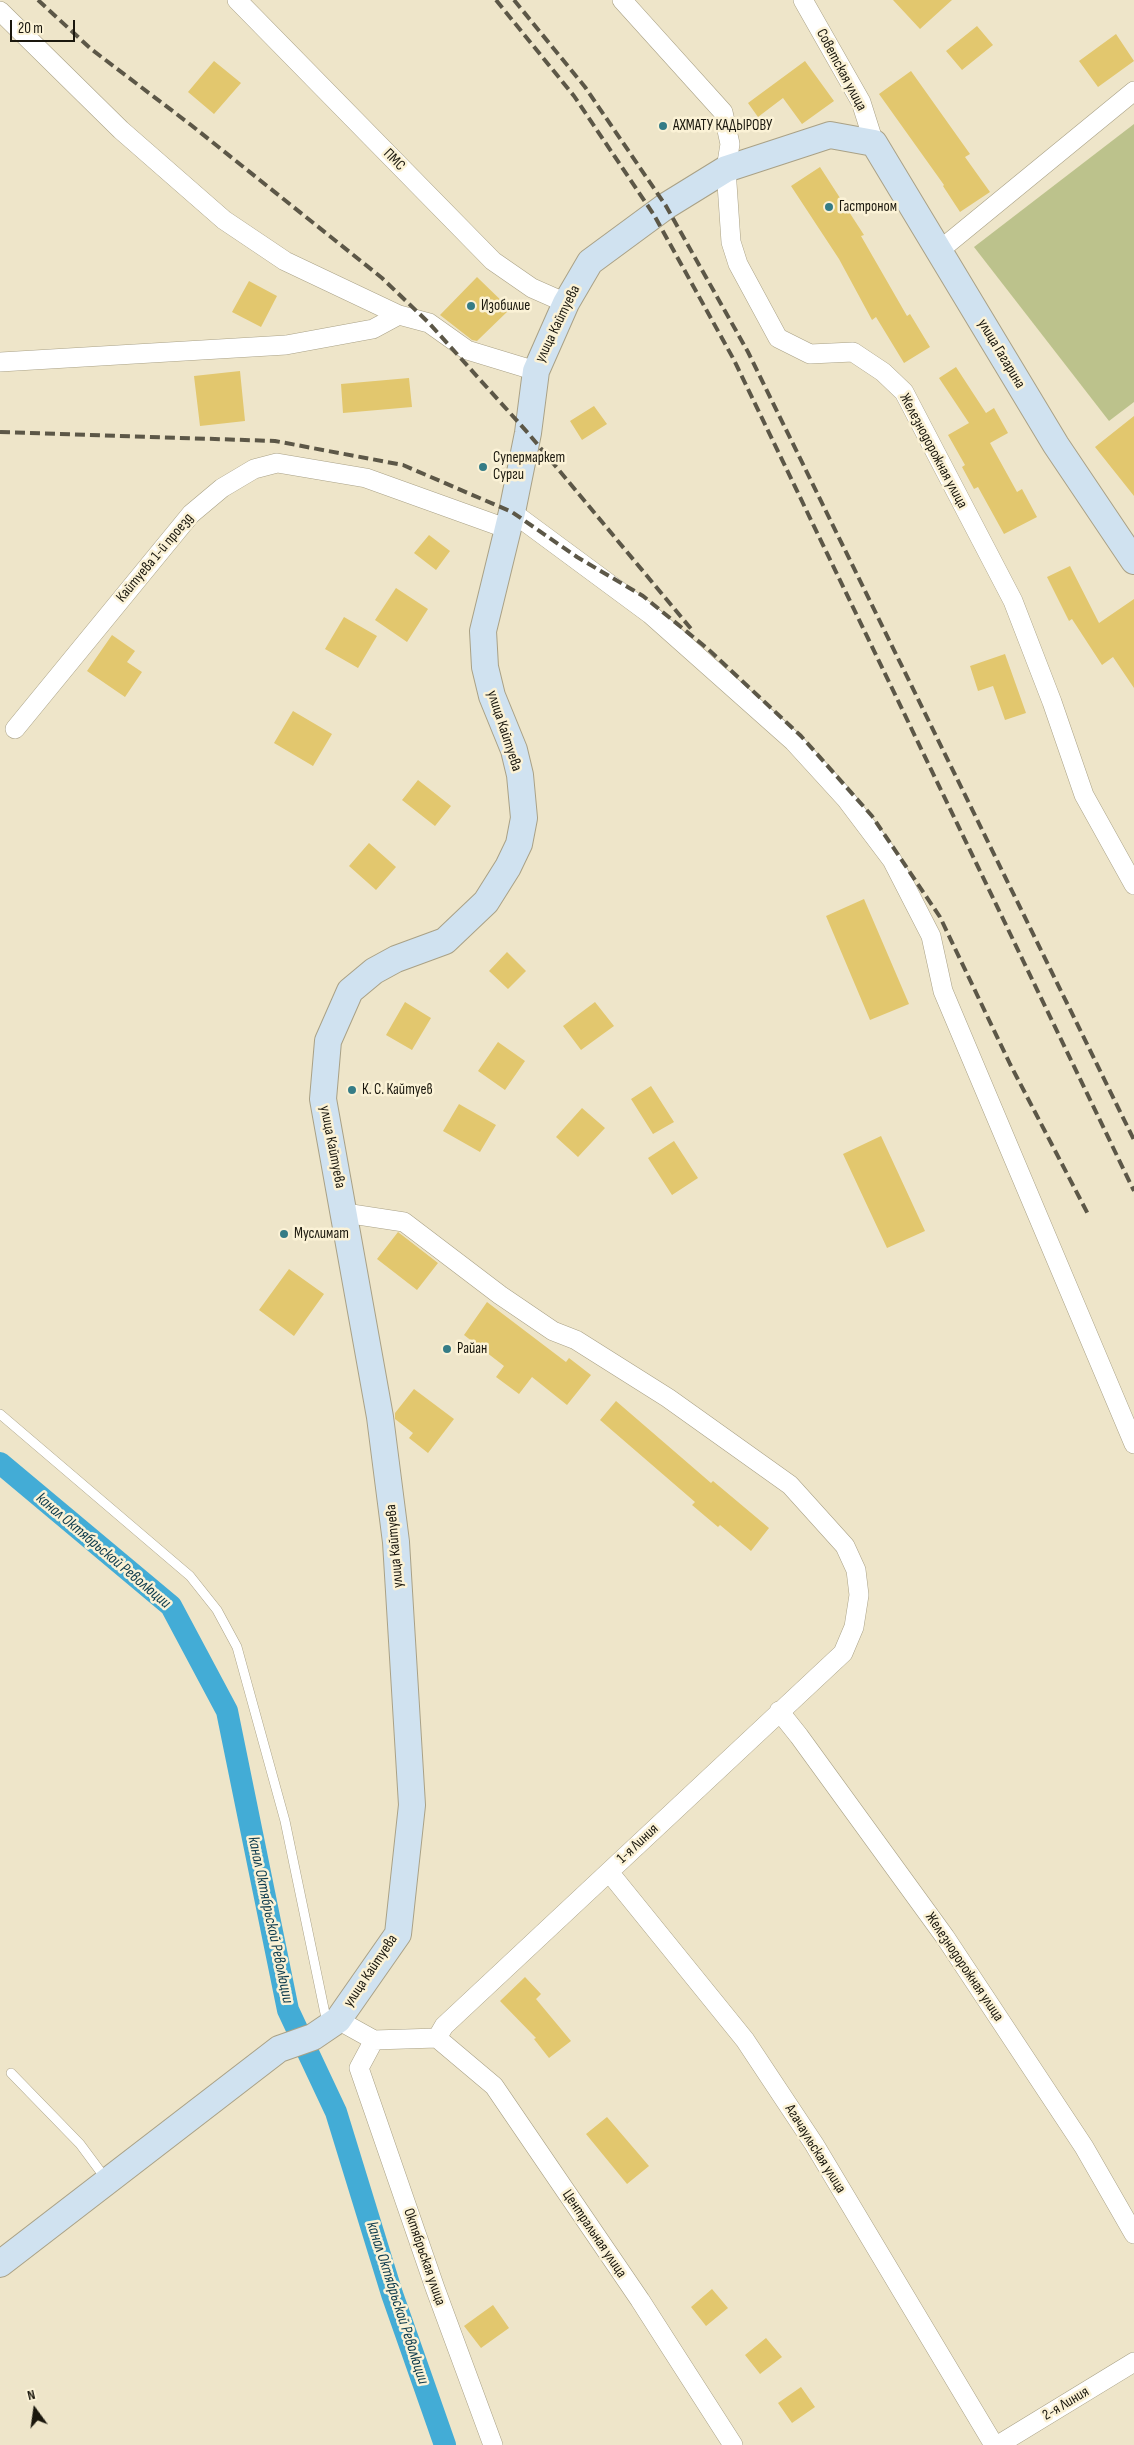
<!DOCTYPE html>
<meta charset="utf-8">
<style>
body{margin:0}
#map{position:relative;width:1134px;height:2445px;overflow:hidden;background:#eee5c9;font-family:"Sofia Sans Condensed",sans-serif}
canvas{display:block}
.north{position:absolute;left:10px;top:2385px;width:50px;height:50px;-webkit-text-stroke:4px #fbf2d6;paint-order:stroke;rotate:346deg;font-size:14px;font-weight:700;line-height:20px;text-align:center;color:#1a170d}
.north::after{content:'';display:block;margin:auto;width:18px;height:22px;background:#1a170d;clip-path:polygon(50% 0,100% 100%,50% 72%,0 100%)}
.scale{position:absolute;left:10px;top:20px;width:65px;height:22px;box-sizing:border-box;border:2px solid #1a170d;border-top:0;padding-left:6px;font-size:15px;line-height:18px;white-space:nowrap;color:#1a170d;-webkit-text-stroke:4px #fbf2d6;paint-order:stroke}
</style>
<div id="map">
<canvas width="1134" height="2445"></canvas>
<div class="north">N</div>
<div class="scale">20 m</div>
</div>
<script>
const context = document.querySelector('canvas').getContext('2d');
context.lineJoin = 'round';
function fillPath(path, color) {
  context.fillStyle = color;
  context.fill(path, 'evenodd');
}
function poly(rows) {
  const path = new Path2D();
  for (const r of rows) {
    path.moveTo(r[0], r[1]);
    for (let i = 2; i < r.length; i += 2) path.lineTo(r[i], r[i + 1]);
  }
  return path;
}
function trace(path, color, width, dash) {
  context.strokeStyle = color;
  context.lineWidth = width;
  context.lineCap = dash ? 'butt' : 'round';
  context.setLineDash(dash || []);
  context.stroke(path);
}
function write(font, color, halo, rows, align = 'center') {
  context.font = font + ' "Sofia Sans Condensed",sans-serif';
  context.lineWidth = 5;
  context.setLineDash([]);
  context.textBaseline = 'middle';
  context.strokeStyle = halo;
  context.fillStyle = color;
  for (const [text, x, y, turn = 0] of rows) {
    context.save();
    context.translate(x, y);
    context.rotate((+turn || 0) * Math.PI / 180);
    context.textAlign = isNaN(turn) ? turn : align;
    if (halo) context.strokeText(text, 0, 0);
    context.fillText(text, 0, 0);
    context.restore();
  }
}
fillPath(poly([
 [1134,124,1134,402,1109,421,974,247]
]), '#bcc28c');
trace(poly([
 [0,1463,171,1606,227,1711,288,2010,336,2112,392,2294,445,2445]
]), '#43acd6', 22);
fillPath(poly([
 [893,0,952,0,920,29],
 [977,26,993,45,962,70,946,51],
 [1116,34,1134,61,1098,87,1079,61],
 [214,61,241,83,214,114,188,92],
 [805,61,834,101,802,124,783,98,758,117,748,103],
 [911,71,970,154,965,157,990,192,960,212,943,186,944,185,879,94],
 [820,167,864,235,861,236,907,316,910,314,930,347,904,363,876,317,872,320,839,259,791,186],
 [477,277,510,309,477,341,472,340,440,315],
 [249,281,277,296,261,327,232,312],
 [956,367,986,413,994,408,1008,433,990,443,1017,492,1022,489,1037,517,1004,534,978,487,974,489,962,467,965,465,948,435,969,423,939,378],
 [240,371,245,421,200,426,194,376],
 [409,378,412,407,343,413,341,384],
 [594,406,607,424,582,440,570,421],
 [1134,416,1134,496,1095,447],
 [429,535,450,551,436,570,414,553],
 [1070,566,1099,623,1134,599,1134,688,1113,657,1102,665,1072,619,1069,621,1047,577],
 [396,588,428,609,407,642,375,620],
 [344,617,377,636,358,668,325,649],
 [112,635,135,651,127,662,142,672,125,697,87,671],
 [1005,654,1026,713,1005,720,993,686,978,691,970,666],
 [293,711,332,734,313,766,274,743],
 [418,780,451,806,435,826,402,800],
 [369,843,396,867,376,890,349,866],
 [864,899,909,1004,870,1020,826,916],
 [507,952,526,971,508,989,489,971],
 [405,1002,431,1018,412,1050,386,1035],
 [595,1002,614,1026,581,1050,563,1026],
 [498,1042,525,1061,505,1090,478,1071],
 [651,1086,674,1122,653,1134,631,1099],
 [459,1104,496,1125,480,1152,443,1131],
 [582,1108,605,1128,578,1157,556,1137],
 [881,1136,925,1231,887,1248,843,1154],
 [674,1141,698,1178,672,1195,648,1158],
 [398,1232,438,1263,417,1290,377,1259],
 [289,1269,324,1294,294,1336,259,1310],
 [487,1302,566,1362,569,1358,591,1375,567,1405,532,1377,519,1394,496,1377,504,1366,464,1335],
 [414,1389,454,1419,428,1453,409,1438,413,1433,395,1419,395,1413],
 [616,1401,711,1483,713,1481,769,1528,751,1551,720,1525,718,1527,692,1505,695,1502,600,1420],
 [525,1977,541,1994,536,1999,571,2041,549,2058,534,2039,536,2038,500,2001],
 [607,2117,649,2166,627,2184,586,2134],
 [712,2289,728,2308,706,2326,691,2307],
 [493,2305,509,2328,481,2348,464,2326],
 [766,2338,782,2357,760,2374,745,2355],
 [801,2387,815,2407,792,2423,778,2403]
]), '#e2c76e');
const lane = poly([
 [0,1414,190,1576,217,1610,237,1647,285,1821,327,2023],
 [11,2073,80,2144,106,2179]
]);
const street = poly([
 [237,0,493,261,532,288,566,303],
 [622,0,723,112,730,144,726,169,731,242,738,264,778,338,810,354,853,352,883,372,904,392,1013,601,1052,702,1084,795,1134,885],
 [803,0,861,102,874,143],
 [0,11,121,130,224,220,285,261,399,315],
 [940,250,1134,91],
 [0,362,286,345,373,329,399,315,429,323,467,350,536,371],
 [512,512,650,614,794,742,846,799,892,860,931,936,943,991,1134,1444],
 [15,729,191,514,222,488,254,469,277,463,366,478,508,529],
 [345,1213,404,1222,500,1295,553,1331,576,1340,668,1398,790,1485,845,1546,856,1570,859,1595,854,1627,843,1653,444,2026,437,2038],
 [779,1711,799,1736,945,1937,1084,2147,1134,2234],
 [609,1872,745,2040,814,2144,994,2445],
 [338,2020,374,2040,437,2038],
 [437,2038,494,2086,640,2300,733,2445],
 [374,2040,359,2068,435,2288,493,2445],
 [998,2445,1134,2362]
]);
const secondary = poly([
 [0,2264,279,2049,313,2037,338,2020,398,1934,412,1805,396,1542,380,1417,323,1099,328,1041,350,991,374,971,396,959,445,941,486,902,508,867,519,844,524,818,520,775,514,750,492,696,485,667,483,631,512,512,528,433,536,371,566,303,590,262,666,206,726,169,830,135,874,143,1056,445,1134,561]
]);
trace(lane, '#a9a186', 10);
trace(street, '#a9a186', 20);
trace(secondary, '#a9a186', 28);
trace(lane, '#fff', 9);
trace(street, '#fff', 19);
trace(secondary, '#d0e2f0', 26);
trace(poly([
 [38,0,91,49,191,125,382,278,429,323,528,433,692,630],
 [496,0,574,96,654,215,734,360,1134,1191],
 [514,0,585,87,666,206,748,352,1134,1140],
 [0,432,275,441,403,465,512,512,577,557,643,596,708,649,801,736,872,816,940,917,1010,1064,1089,1216]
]), '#5c5747', 4, [10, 5]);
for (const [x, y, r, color] of [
 [663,126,5,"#357c86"],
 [829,207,5,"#357c86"],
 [471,306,5,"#357c86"],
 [483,467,5,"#357c86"],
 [352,1090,5,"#357c86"],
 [284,1234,5,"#357c86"],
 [447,1349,5,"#357c86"]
]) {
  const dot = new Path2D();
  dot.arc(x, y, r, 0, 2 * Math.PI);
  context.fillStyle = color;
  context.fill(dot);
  trace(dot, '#fbf2d6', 2);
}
write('15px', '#1a170d', '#fbf2d6', [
 ["Советская улица",841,70,62],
 ["ПМС",394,160,45],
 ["улица Кайтуева",558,324,-64],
 ["улица Гагарина",1001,354,59],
 ["Железнодорожная улица",933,451,62],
 ["Кайтуева 1-й проезд",155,558,-50],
 ["улица Кайтуева",504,731,72],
 ["улица Кайтуева",332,1147,79],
 ["улица Кайтуева",395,1546,-95],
 ["1-я Линия",638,1844,-43],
 ["Железнодорожная улица",964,1967,56],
 ["улица Кайтуева",371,1971,-56],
 ["Агачаульская улица",815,2149,58],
 ["Центральная улица",594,2234,56],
 ["Октябрьская улица",424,2257,71],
 ["2-я Линия",1066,2404,-31]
]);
write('15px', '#1a170d', '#fbf2d6', [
 ["АХМАТУ КАДЫРОВУ",673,126],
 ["Гастроном",839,207],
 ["Изобилие",481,306],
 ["Супермаркет",493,458],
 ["Сурги",493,475],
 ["К. С. Кайтуев",362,1090],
 ["Муслимат",294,1234],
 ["Райан",457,1349]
], 'left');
write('italic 16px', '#0c3a4c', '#fbf2d6', [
 ["канал Октябрьской Революции",103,1551,40],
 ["канал Октябрьской Революции",270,1920,78],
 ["канал Октябрьской Революции",397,2303,72]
]);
</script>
